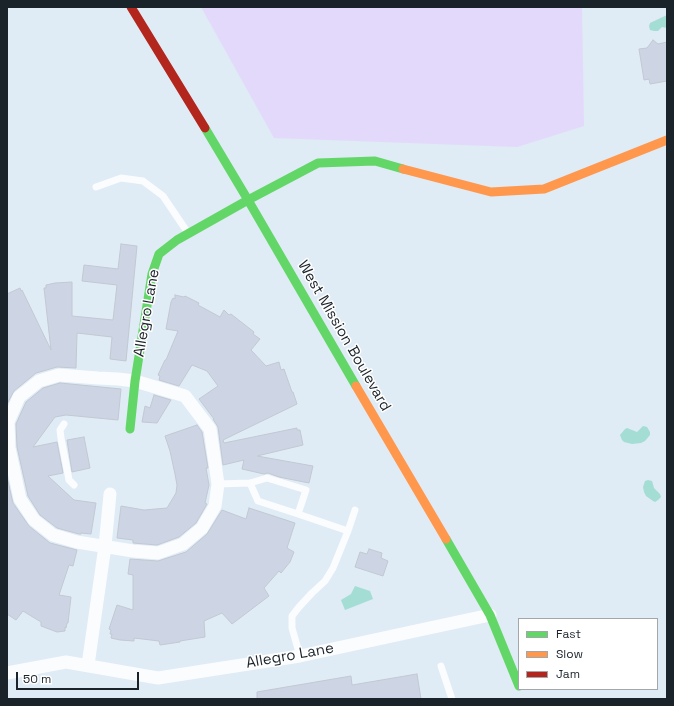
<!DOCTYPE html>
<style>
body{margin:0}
#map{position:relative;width:674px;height:706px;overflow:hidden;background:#dfebf5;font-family:"Space Grotesk",sans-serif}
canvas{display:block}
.frame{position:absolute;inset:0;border:8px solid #1b232a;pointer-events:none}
.legend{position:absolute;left:518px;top:618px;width:140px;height:72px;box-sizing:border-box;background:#fff;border:1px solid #a4a7aa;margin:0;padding:5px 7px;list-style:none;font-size:12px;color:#1b232a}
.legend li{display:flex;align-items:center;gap:8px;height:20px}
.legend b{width:20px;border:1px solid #a4a7aa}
.scale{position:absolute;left:16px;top:672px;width:123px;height:18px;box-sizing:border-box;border:2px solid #1b232a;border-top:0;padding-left:5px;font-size:12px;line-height:14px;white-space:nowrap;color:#1b232a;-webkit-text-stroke:3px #fff;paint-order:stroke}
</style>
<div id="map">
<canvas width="674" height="706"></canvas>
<div class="frame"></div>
<ul class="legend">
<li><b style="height:5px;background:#63d668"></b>Fast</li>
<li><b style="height:5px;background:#ff974d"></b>Slow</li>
<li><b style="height:5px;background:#b3261e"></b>Jam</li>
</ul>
<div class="scale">50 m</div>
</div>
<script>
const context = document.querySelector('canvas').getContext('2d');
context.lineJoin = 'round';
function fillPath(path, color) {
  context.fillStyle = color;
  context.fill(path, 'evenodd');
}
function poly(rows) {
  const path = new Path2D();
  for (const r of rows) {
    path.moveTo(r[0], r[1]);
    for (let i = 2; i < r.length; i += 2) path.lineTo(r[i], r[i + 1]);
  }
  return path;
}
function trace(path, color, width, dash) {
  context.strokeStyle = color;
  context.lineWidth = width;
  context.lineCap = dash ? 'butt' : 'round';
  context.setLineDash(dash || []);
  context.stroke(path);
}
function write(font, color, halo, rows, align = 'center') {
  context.font = font + ' "Space Grotesk",sans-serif';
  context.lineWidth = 3;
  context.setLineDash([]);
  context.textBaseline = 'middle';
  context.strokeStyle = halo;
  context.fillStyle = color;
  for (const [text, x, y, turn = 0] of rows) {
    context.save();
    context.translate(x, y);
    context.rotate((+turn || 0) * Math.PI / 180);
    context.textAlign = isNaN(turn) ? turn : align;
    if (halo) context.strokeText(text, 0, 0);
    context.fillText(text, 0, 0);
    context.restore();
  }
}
fillPath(poly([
 [201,7,582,7,584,126,517,147,274,138]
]), '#e3d9fa');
fillPath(poly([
 [667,15,667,28,662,27,658,31,654,31,650,30,649,26,650,23],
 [643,426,647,427,650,432,650,435,645,441,641,443,632,444,624,442,622,440,620,435,625,429,627,428,637,432],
 [648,480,652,481,654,488,660,494,661,497,658,500,655,502,653,501,646,496,644,492,643,487,645,481],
 [355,586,370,591,373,599,345,610,341,600,351,594]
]), '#a4ddd3');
const building = poly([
 [653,40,658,44,667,42,667,81,650,84,649,79,644,80,639,49,647,48,653,40],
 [121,244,137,246,126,361,110,359,112,337,77,333,76,368,57,367,36,373,14,391,7,404,7,294,20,288,21,291,22,290,51,350,44,288,46,288,46,285,55,283,72,282,72,316,113,320,117,285,82,281,84,265,118,269,121,244],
 [175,295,184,297,185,296,199,303,198,305,220,317,224,310,229,315,231,314,254,332,253,334,260,339,251,350,266,366,279,362,281,370,284,369,292,392,293,392,297,404,223,440,224,443,297,428,297,430,300,430,303,445,257,456,313,466,309,483,279,477,268,473,264,474,242,469,244,460,223,465,218,427,213,419,214,419,199,399,218,386,207,371,192,365,179,386,159,380,160,376,158,375,165,360,166,360,178,331,166,329,171,302,173,298,175,299,175,295],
 [60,383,121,389,118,420,66,415,55,417,33,447,57,442,63,473,48,476,74,500,96,503,91,534,81,533,81,534,79,534,57,528,40,515,28,496,17,447,16,424,26,402,43,388,60,383],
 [154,395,171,400,157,423,142,422,145,406,150,408,154,395],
 [197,425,202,432,208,468,206,468,209,485,205,503,207,504,196,523,179,537,157,545,133,543,133,540,117,538,121,506,144,510,167,508,176,493,177,485,175,474,170,451,165,436,197,425],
 [84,437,90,468,72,472,67,440,84,437],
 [7,477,13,503,29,526,50,543,77,550,73,566,69,565,59,595,71,597,68,623,67,623,66,628,65,627,65,631,57,632,41,626,41,622,23,611,16,620,7,614,7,477],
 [249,508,295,523,287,548,294,552,290,562,281,573,279,571,264,588,269,596,232,624,222,613,204,621,205,637,180,641,180,642,160,645,159,641,134,638,134,641,120,640,111,638,112,634,110,634,111,630,109,629,117,605,133,610,133,575,128,574,130,559,158,561,186,552,207,534,222,510,246,519,249,508],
 [369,549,382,553,381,558,388,561,383,576,355,567,360,552,367,554,369,549],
 [417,674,421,699,257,699,257,692,351,676,352,685,417,674]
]);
fillPath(building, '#cdd4e4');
trace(building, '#c2c8d2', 1);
trace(poly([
 [96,187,121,178,143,181,163,196,188,233],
 [64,424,60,430,61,438,69,480,74,485],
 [218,484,250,483,267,478,306,490,298,514,258,501,250,483],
 [298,514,348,531],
 [300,656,292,628,292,616,299,607,312,593,325,581,333,568,348,531,355,510],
 [441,666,452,699]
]), '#fafcfe', 7);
trace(poly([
 [59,375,98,378,118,379,135,381,185,396,210,429,218,484,215,506,202,528,183,544,158,553,133,551,77,542,53,535,34,520,20,499,9,448,8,422,19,397,39,381,59,375],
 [88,665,105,546,110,494],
 [7,673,66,662,158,678,300,656,420,630,490,615]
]), '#fafcfe', 13);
trace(poly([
 [205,128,248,200,356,386],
 [130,429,135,381,152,274,159,254,177,240,248,200,318,163,375,161,403,169],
 [446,539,490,615,519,686]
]), '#63d668', 9);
trace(poly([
 [403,169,491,192,544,189,667,140],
 [356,386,446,539]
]), '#ff974d', 9);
trace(poly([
 [131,7,205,128]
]), '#b3261e', 9);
write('15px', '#1b232a', '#fff', [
 ["Allegro Lane",147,313,-80],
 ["West Mission Boulevard",344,336,60],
 ["Allegro Lane",290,656,-10]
]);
</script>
